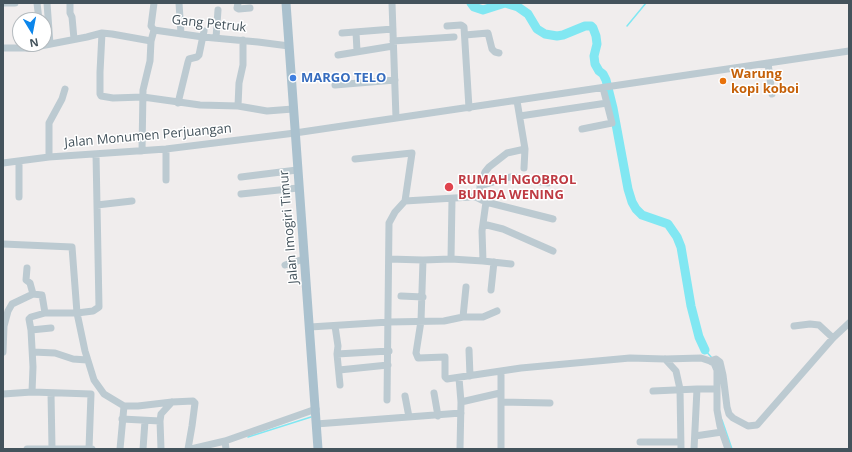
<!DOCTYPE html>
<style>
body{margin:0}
#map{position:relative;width:852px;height:452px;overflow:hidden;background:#f0eded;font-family:"Open Sans",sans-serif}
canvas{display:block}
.frame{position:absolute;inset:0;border:4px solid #44535c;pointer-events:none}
.north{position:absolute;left:12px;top:12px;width:40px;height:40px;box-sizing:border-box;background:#fff;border:1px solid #b4babe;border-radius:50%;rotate:170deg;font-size:11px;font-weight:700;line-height:16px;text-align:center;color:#44535c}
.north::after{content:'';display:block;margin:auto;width:14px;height:18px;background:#0c86eb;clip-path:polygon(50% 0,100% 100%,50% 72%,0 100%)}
</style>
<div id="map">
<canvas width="852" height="452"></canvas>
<div class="frame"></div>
<div class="north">N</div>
</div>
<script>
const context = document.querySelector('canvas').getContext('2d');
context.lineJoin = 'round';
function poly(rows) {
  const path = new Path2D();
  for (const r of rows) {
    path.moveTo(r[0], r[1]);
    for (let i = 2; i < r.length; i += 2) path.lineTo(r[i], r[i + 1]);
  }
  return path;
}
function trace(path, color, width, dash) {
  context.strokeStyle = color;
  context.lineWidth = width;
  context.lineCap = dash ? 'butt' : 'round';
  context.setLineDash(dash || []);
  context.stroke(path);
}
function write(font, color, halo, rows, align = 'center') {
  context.font = font + ' "Open Sans",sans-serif';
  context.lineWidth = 3;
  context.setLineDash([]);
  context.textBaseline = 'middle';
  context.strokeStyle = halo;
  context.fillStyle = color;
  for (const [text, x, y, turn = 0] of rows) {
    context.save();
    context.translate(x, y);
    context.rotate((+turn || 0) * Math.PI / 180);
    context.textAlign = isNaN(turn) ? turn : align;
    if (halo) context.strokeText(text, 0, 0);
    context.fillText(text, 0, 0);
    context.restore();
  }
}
trace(poly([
 [627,26,646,3],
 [705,350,712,358],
 [722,420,732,449],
 [248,437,311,417]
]), '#81e7f2', 1.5);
trace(poly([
 [471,3,474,7,483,10,505,3,518,7,528,14,537,29,545,34,557,36,563,35,585,26,591,26,593,28,596,36,597,44,594,56,595,64,599,71,603,74,606,80,613,108,628,189,632,202,636,209,642,215,668,224,677,237,681,247,691,306,699,337,705,350]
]), '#81e7f2', 9);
trace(poly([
 [3,3,15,3],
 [37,3,39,20],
 [47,3,50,44],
 [70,3,70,13,72,17,74,39],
 [154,3,151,26,154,30,203,37,258,42,289,46],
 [179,3,181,34],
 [238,3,237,8,239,9,250,8],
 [392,3,396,118],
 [447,26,461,25,464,27,469,108],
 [356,32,357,51],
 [102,33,100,72,100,94,101,96,113,98,143,97,200,105,238,106,267,111,293,109],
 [342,33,393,29],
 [465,35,488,33,492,49,495,52,499,53],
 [216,38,218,10],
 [393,41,454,37],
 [3,48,30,48,87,37,102,33,112,34,151,41],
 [338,55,393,46],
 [768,63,772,94],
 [335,85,395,80],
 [178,103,188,62,189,59,197,57,199,55,204,31],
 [238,106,239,83,243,65,243,40],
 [520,116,607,103],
 [582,129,612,123,603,88],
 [166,149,166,180],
 [142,151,143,90,150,61,151,41,154,30],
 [49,157,49,123,62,99,65,89],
 [355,159,412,153,405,201,395,212,389,223,387,400],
 [19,161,19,197],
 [3,163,49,157,166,149,295,133,849,51],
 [524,168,525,149],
 [241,177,297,170],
 [480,186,510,177,548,183],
 [241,194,298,188],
 [480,198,480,186,485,172,489,167,507,153,525,149,517,101],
 [405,201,471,197,476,197,482,200],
 [97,205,132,201],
 [483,224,503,229,553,251],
 [3,244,72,247,77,313,85,351,94,380,104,394,124,406,138,406,172,402,193,401,195,403,192,426,188,449],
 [389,259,423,260],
 [451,259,452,199],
 [483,261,482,231,486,202,553,219],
 [511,264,483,261,451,259,423,260,421,321,416,353,418,358,445,357,445,377,447,379,521,368,630,358,665,359,701,358,710,361,714,363,717,370,717,410,720,426,728,449],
 [285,265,304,259],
 [27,268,26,280,30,283,33,294],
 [491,290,494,262],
 [401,296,423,297],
 [463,317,466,287],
 [335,326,338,346,337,354,340,385],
 [794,326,810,324,819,325,833,338],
 [310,327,389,322,444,321,463,317,483,317,497,311],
 [31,330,51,328],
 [469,350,470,376],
 [3,352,4,326,8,311,12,304,33,294,42,295,45,313],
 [33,352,55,353,73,359,87,360],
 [337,354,389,351],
 [665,359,676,371,680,389,681,449],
 [710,361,716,359,720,362,723,375,727,407,729,414,733,418,748,426,757,425,833,338,849,323],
 [339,370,388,365],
 [501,371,501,449],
 [459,378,461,402,460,449],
 [697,389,717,389],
 [653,391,697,389,694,449],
 [51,393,52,448],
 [434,393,438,416],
 [3,394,32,392],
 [405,396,409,417],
 [461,402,500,393],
 [501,402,550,403],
 [122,419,160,421],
 [316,424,461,413],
 [695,436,722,432],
 [225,441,226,449],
 [640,442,681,442],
 [27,449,92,449],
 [89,449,91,394,32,392,33,367,31,330,29,319,31,317,45,313,77,313,93,311,99,307,96,154],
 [120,449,124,406],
 [143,449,145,421],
 [161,449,160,421,161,414,172,402],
 [191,449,225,441,316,409]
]), '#bccad1', 7);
trace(poly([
 [286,3,318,449]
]), '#aac1ce', 9);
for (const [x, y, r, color] of [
 [293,78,4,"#3f7fe0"],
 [723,81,4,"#e8710a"],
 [449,187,5,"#e0444e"]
]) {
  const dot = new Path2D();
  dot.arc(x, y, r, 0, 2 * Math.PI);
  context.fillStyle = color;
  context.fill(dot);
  trace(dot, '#fff', 1.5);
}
write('13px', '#44535c', '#fff', [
 ["Gang Petruk",209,24,6],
 ["Jalan Monumen Perjuangan",148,136,-5],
 ["Jalan Imogiri Timur",289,227,-95]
]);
write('bold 13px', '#c56008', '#fff', [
 ["Warung",731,74],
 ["kopi koboi",731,89]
], 'left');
write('bold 13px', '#366cbe', '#fff', [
 ["MARGO TELO",301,78]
], 'left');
write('bold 13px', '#be3a42', '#fff', [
 ["RUMAH NGOBROL",458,180],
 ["BUNDA WENING",458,195]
], 'left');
</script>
